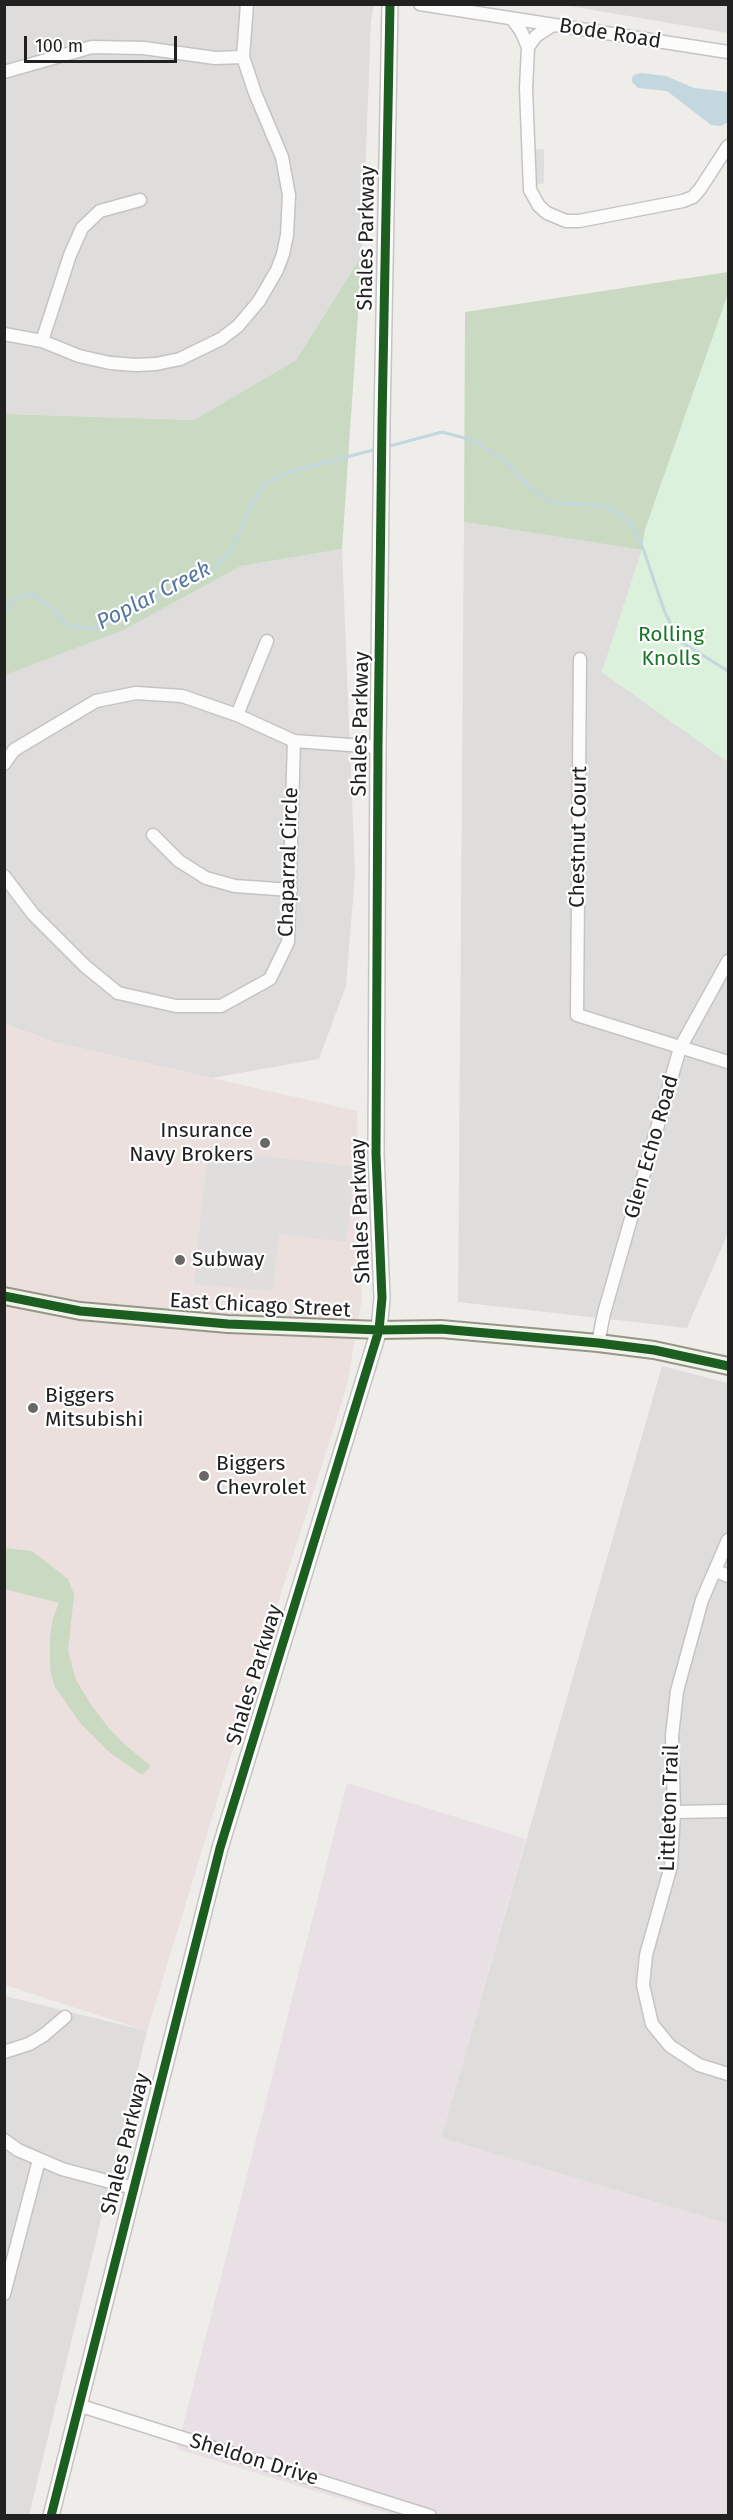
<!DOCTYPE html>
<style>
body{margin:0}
#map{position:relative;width:733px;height:2520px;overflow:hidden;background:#efedea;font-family:"Fira Sans",sans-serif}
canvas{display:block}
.frame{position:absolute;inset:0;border:6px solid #212121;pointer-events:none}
.scale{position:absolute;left:24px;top:36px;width:153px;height:27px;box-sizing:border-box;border:3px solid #212121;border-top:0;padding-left:8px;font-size:18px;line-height:21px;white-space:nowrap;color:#212121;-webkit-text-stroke:4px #fff;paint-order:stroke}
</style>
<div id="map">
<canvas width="733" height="2520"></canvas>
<div class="frame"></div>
<div class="scale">100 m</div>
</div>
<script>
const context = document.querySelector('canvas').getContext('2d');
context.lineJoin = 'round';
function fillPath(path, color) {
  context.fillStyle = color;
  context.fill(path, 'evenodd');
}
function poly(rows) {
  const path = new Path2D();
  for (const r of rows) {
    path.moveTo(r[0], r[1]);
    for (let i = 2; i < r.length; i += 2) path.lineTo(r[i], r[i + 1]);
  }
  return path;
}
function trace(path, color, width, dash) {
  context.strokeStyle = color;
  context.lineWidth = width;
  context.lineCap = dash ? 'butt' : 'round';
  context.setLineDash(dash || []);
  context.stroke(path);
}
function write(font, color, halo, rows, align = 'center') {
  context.font = font + ' "Fira Sans",sans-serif';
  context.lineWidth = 4.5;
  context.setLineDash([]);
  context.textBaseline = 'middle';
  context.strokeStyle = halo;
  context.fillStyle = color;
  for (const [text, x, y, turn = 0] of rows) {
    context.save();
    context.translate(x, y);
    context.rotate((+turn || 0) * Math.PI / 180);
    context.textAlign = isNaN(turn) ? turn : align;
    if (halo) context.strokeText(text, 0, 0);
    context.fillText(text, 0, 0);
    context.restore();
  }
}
fillPath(poly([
 [5,5,374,5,371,20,362,255,296,360,194,420,5,414],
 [564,5,728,5,728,33],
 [464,522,642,550,602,672,728,762,728,1233,687,1328,458,1302],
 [342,549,355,874,346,986,319,1059,212,1078,57,1043,5,1024,4,675,124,630,241,566],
 [662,1366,728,1383,728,2224,441,2138],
 [5,1996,147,2031,29,2515,5,2516]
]), '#dedddb');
fillPath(poly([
 [4,1024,57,1043,357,1111,362,1298,347,1386,264,1647,147,2031,5,1985,4,1556,9,1550,4,1547]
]), '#ebe0dd');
fillPath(poly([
 [347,1783,526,1839,441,2138,728,2224,728,2515,394,2515,177,2449]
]), '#e8e0e4');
fillPath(poly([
 [362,255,342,549,241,566,124,630,5,675,5,414,194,420,296,360],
 [728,272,728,294,645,530,642,550,464,522,465,312],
 [5,1548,32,1551,68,1579,74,1594,68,1651,76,1680,92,1706,108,1727,124,1744,151,1766,142,1775,109,1752,81,1724,55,1687,50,1670,50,1637,53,1618,59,1603,5,1589]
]), '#cadac2');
fillPath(poly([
 [728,294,728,762,602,672,642,550,645,530]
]), '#dcf1dc');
fillPath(poly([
 [544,149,544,183,535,185,534,150],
 [215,1150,355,1167,346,1242,279,1234,273,1291,194,1284,207,1156,214,1157],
 [539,2084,551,2109,543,2113,530,2088]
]), '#dfdedd');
fillPath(poly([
 [641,73,666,76,694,88,728,92,728,122,721,126,711,125,667,91,638,88,632,82,632,78,634,75]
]), '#c2d7de');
trace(poly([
 [386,447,442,432,472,440,505,461,529,486,550,502,609,507,630,522,643,548,664,610,678,640,728,671],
 [4,611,16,598,33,594,51,608,68,626,94,629,212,570,232,550,245,518,263,485,289,472,377,449]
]), '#c2d7de', 3);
const minor = poly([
 [420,4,728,52],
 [512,19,521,31,528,47,526,88,530,190,539,206,547,213,566,221,579,221,683,201,693,197,700,189,728,146],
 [528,47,536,36,553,25],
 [4,72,92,47,144,48,215,58,243,57],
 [4,334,42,341,79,356,110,363,136,365,156,364,180,359,221,339,238,326,259,301,277,270,283,254,287,235,289,195,282,157,255,93,243,57,247,4],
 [42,341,70,255,82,228,100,211,140,200],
 [580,659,577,1015,728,1062],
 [237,715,267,641],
 [294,741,378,747],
 [4,764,14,750,96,701,136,693,182,696,237,715,294,741,288,942,270,979,221,1006,176,1006,118,993,85,966,33,914,4,876],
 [153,835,179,861,206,878,235,886,291,890],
 [598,1343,604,1313,680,1048,728,961],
 [728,1540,702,1600,677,1691,672,1736,674,1812,671,1866,646,1955,643,1985,652,2024,670,2046,699,2065,728,2074],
 [715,1570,728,1576],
 [674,1812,728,1811],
 [4,2052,29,2044,44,2035,65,2017],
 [4,2140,18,2150,62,2169,133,2188],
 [4,2294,39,2160],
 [78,2405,430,2516]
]);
const tertiary = poly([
 [51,2516,220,1848,379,1330,382,1298,376,1154,378,747,382,421,390,4]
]);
const secondary = poly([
 [4,1296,80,1311,228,1324,379,1330,441,1329,598,1343,654,1350,728,1366]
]);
trace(minor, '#c5c4c2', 15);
trace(tertiary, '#c5c4c2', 18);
trace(secondary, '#959784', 20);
trace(minor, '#fdfcfc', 12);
trace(tertiary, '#fdfcfc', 15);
trace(secondary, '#f3f3ed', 16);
trace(poly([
 [4,1296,80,1311,228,1324,379,1330,441,1329,598,1343,654,1350,728,1366],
 [51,2516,220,1848,379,1330,382,1298,376,1154,378,747,382,421,390,4]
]), '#1b5e20', 9);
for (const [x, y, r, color] of [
 [265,1143,6,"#696867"],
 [180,1260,6,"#696867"],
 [33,1408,6,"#696867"],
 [204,1476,6,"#696867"]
]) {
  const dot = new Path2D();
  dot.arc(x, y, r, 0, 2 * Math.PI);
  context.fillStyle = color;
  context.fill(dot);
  trace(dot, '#fff', 2);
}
write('21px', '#212121', '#fff', [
 ["Bode Road",610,34,9],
 ["Shales Parkway",367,238,-89],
 ["Shales Parkway",361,724,-89],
 ["Chestnut Court",579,837,-89],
 ["Chaparral Circle",289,862,-88],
 ["Glen Echo Road",652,1147,-74],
 ["Shales Parkway",361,1211,-92],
 ["East Chicago Street",260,1306,3],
 ["Shales Parkway",255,1675,-73],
 ["Littleton Trail",670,1808,-88],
 ["Shales Parkway",126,2144,-76],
 ["Sheldon Drive",254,2460,17]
]);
write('21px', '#187625', '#fff', [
 ["Rolling",671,635],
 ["Knolls",671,659]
]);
write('21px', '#212121', '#fff', [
 ["Insurance",253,1131,"right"],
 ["Navy Brokers",253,1155,"right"],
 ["Subway",192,1260],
 ["Biggers",45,1396],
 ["Mitsubishi",45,1420],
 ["Biggers",216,1464],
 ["Chevrolet",216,1488]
], 'left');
write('italic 22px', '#5476a0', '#fff', [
 ["Poplar Creek",154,596,-27]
]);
</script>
